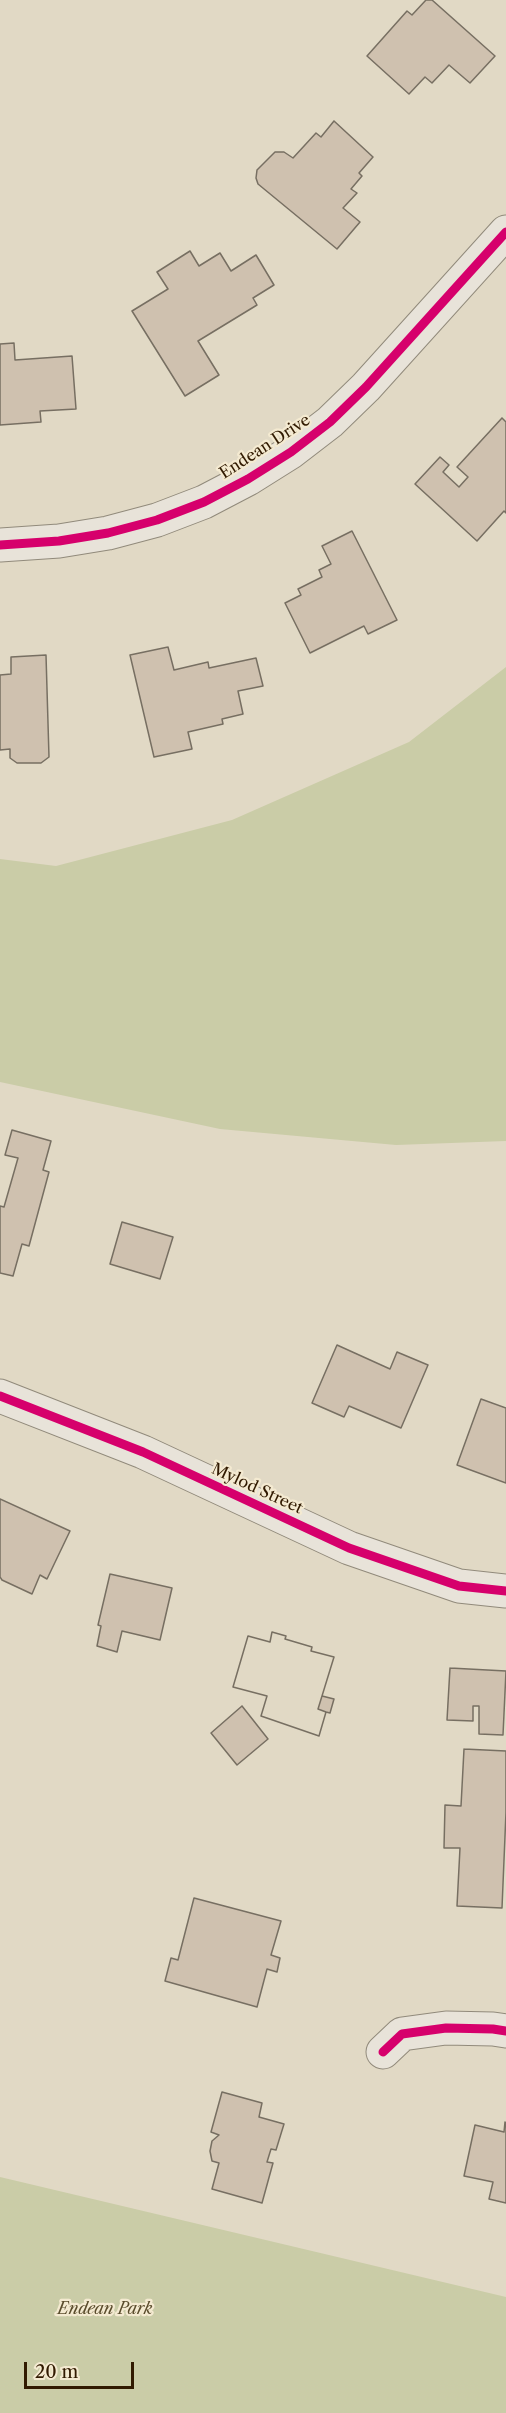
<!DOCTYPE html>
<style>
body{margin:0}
#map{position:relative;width:506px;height:2413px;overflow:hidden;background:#e1d9c5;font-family:"Libre Caslon Text",serif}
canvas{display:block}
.scale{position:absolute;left:24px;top:2362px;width:110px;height:27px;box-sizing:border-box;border:3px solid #311a01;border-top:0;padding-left:8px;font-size:18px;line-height:21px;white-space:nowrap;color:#311a01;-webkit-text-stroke:4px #f4ead1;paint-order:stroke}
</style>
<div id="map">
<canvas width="506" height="2413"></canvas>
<div class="scale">20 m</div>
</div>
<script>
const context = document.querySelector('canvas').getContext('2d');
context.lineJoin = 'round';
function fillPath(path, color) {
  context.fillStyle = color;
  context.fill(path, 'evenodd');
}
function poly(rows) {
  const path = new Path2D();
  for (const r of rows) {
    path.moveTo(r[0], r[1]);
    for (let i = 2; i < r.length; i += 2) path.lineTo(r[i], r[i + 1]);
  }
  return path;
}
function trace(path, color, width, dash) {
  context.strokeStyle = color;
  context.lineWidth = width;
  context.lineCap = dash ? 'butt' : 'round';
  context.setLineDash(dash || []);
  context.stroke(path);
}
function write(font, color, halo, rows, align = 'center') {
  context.font = font + ' "Libre Caslon Text",serif';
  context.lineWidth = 4.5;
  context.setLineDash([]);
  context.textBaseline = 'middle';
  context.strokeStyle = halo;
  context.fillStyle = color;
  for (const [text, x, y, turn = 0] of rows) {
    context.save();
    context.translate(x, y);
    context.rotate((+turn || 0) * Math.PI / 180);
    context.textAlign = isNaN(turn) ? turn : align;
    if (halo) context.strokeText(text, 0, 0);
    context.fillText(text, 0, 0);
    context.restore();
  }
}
fillPath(poly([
 [506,667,506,1141,396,1145,220,1129,0,1082,0,859,56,866,232,820,409,742],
 [0,2177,506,2297,506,2413,0,2413]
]), '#cacca7');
const building = poly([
 [426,0,432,0,495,56,470,83,449,65,432,83,425,77,409,94,367,56,407,11,412,15,426,0],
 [334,121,373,157,359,173,362,176,351,189,357,193,343,208,360,222,337,249,258,184,256,178,257,170,275,152,284,152,293,158,316,133,321,137,334,121],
 [190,251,199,266,220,253,231,271,256,255,274,285,253,298,257,305,198,341,219,375,185,396,132,311,168,289,157,272,190,251],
 [14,343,15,360,72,356,76,409,40,411,41,422,0,425,0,344,14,343],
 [502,418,506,422,506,513,504,511,477,541,415,484,440,457,449,465,443,472,459,487,468,477,457,467,502,418],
 [352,531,397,620,368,634,364,626,310,653,285,603,301,595,298,589,322,577,319,570,331,564,322,546,352,531],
 [168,647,174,670,208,662,209,668,256,658,263,686,238,691,243,714,222,719,223,724,188,732,192,749,154,757,130,655,168,647],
 [46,655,49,757,41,763,17,763,10,758,10,749,0,750,0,675,11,674,11,657,46,655],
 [12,1130,51,1141,43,1170,49,1172,29,1246,22,1244,13,1276,0,1273,0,1206,4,1207,18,1158,5,1155,12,1130],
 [122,1222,173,1237,160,1279,110,1264,122,1222],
 [337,1345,390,1369,397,1352,428,1365,401,1428,349,1406,344,1417,312,1403,337,1345],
 [481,1399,506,1408,506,1483,457,1465,481,1399],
 [0,1499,70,1531,47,1579,40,1575,32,1594,2,1580,0,1577,0,1499],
 [110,1574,172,1588,160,1640,122,1631,117,1652,97,1646,101,1626,98,1625,110,1574],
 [272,1632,286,1636,285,1639,312,1647,311,1651,334,1657,318,1709,326,1712,319,1736,261,1716,267,1696,233,1687,248,1636,270,1642,272,1632],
 [272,1632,286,1636,285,1639,312,1647,311,1651,334,1657,322,1696,334,1699,330,1713,326,1712,319,1736,261,1716,267,1696,233,1687,248,1636,270,1642,272,1632],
 [450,1668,506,1671,503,1735,479,1734,479,1706,473,1706,473,1721,447,1720,450,1668],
 [242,1706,268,1739,237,1765,211,1733,242,1706],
 [464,1749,506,1751,506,1812,502,1908,457,1906,460,1848,444,1848,445,1805,461,1806,464,1749],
 [194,1898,281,1921,271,1955,280,1958,277,1972,267,1969,257,2007,165,1981,171,1958,178,1960,194,1898],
 [222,2092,262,2103,259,2117,284,2124,276,2150,271,2149,267,2162,273,2163,262,2203,212,2189,219,2163,212,2161,210,2151,212,2141,219,2135,211,2132,222,2092],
 [505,2122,506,2123,506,2203,489,2199,493,2182,464,2176,475,2125,504,2132,505,2122]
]);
fillPath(building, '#cfc1af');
trace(building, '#776f62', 1.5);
const minor = poly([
 [0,545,59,541,108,533,157,520,204,502,248,479,291,452,330,422,366,387,506,232],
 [0,1396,143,1452,349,1548,459,1586,506,1591],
 [383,2052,402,2034,446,2028,493,2029,506,2031]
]);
trace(minor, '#918a7b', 35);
trace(minor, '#e8e3d9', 33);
trace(poly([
 [0,545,59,541,108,533,157,520,204,502,248,479,291,452,330,422,366,387,506,232],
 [0,1396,143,1452,349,1548,459,1586,506,1591],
 [383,2052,402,2034,446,2028,493,2029,506,2031]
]), '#d6006c', 9);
write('16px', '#311a01', '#f4ead1', [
 ["Endean Drive",265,447,-33],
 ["Mylod Street",257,1489,25]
]);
write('italic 16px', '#5a4c2c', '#f4ead1', [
 ["Endean Park",105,2309]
]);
</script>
